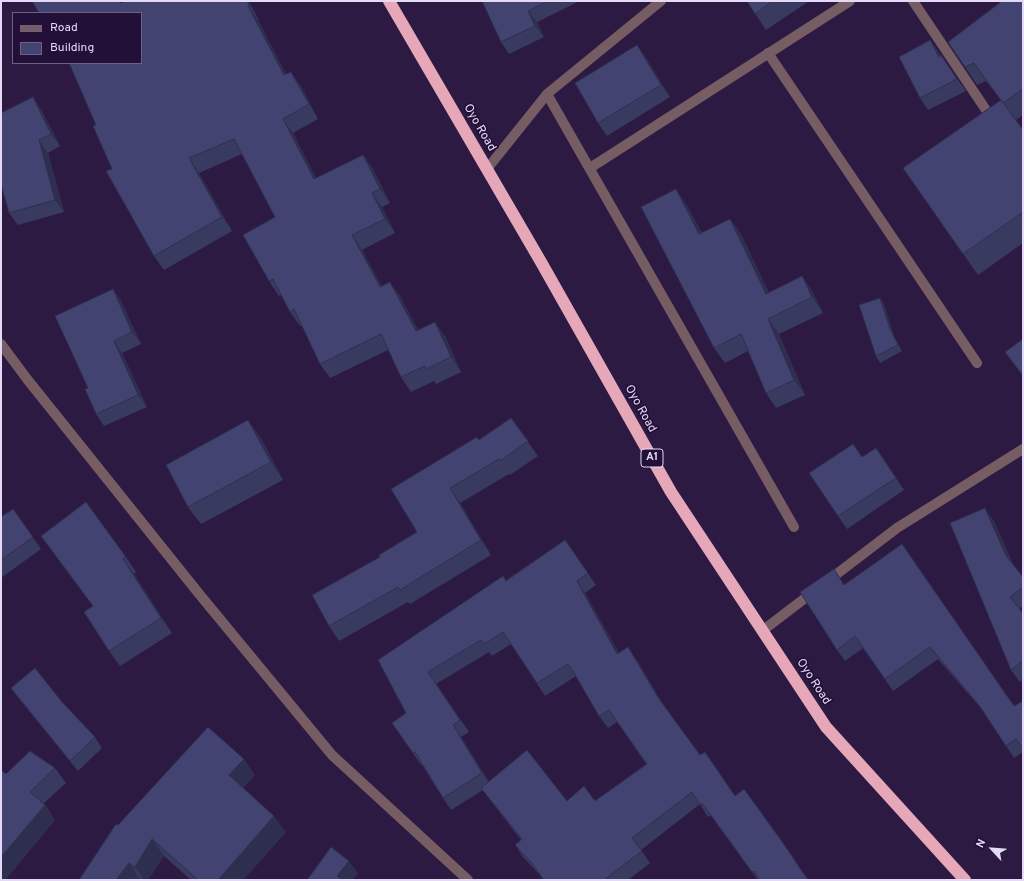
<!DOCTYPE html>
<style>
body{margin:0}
#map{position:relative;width:1024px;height:881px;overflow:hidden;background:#2d1a43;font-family:Overpass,sans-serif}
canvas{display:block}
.frame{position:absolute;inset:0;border:2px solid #e4daf5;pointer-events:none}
.legend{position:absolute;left:12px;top:12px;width:130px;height:52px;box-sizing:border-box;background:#231038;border:1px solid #706184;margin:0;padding:5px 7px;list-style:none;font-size:12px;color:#e4daf5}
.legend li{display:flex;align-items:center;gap:8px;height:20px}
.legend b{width:20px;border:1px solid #706184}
.north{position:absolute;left:972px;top:829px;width:40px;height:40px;-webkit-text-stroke:3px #231038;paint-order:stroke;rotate:296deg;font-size:11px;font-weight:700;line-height:16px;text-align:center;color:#e4daf5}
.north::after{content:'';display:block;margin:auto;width:14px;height:18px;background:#e4daf5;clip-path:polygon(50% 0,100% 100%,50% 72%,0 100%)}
</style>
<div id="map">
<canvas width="1024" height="881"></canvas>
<div class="frame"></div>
<ul class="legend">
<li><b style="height:5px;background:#765d63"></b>Road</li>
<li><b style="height:11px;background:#424370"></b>Building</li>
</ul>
<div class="north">N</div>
</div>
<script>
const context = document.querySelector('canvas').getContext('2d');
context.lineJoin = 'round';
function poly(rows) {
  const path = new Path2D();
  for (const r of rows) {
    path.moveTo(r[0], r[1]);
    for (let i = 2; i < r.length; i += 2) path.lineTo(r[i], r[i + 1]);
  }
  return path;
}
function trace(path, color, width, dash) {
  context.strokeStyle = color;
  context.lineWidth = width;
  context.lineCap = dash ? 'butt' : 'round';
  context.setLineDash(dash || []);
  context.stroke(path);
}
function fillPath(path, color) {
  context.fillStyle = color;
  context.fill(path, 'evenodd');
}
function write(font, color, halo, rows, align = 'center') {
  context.font = font + ' Overpass,sans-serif';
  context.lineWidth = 3.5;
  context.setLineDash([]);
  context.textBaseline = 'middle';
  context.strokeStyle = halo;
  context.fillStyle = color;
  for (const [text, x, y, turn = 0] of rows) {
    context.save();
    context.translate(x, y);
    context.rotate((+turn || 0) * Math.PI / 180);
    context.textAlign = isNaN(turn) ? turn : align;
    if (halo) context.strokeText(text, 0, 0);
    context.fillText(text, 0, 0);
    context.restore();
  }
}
trace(poly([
 [913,1,988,113],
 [768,53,977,363],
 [547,94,794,527],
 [590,168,850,1],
 [487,169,547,94,661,1],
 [1,344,27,379,200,595,332,755,468,880],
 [762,631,897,528,1023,449]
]), '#765d63', 10);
trace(poly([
 [389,1,541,262,671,492,826,727,965,880]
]), '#e6a8b8', 12);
fillPath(poly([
 [249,1,259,20,258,20,286,74,301,86,318,119,293,133,316,178,363,155,373,169,390,203,382,207,395,233,362,250,382,287,400,296,418,330,445,336,461,372,436,384,434,381,411,392,401,377,388,350,330,378,320,364,302,325,300,326,290,312,281,295,279,296,269,281,275,217,242,154,199,173,232,231,164,270,154,256,112,169,96,125,122,2],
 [482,1,580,1,537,22,544,37,509,54,501,42],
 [747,1,809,1,766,30],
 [1023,1,1023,115,1016,120,1023,130,1023,243,978,275,903,168,1001,100,986,81,977,85,965,67],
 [930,40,966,91,928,110,920,98],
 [637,45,646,58,670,97,607,136,598,123],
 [41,109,60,146,48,153,64,212,18,225,9,213],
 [686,204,702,233,730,219,741,234,769,293,802,276,812,291,823,313,779,334,805,395,776,408,766,393,748,351,725,363,714,348],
 [113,289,121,301,141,344,122,353,147,407,104,426,96,414],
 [880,298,884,304,894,336,902,351,880,363,876,356],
 [1023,339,1023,376,1005,352],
 [511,418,538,456,510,475,509,474,460,503,491,555,410,604,408,602,339,641,329,626,380,557,417,532,479,440],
 [261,438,283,480,201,524,188,507],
 [876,448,904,490,847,529,838,516,863,457],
 [13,509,41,549,1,578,1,517],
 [994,521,1013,564,1023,577,1023,606,1019,609,1023,613,1023,680,1020,682,1011,670],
 [41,536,126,557,136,572,134,574,172,633,120,666,109,651,93,606],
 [565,540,596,585,585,593,619,653,637,660,664,706,700,755,808,880,758,880,711,815,708,817,700,804,641,850,650,863,628,880,543,880,539,874,523,857,515,845,521,840,490,800,483,790,451,810,443,798,422,765,421,765,392,723,406,713,378,660,503,576,506,580],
 [511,644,545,696,576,676,599,716,608,728,617,722,646,764,595,801,567,801,489,782,461,737,469,732,436,684,489,652,492,656],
 [845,585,1014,706,1023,701,1023,752,1014,758,985,713,938,659,893,691,863,648,845,661,837,650],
 [11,688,62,702,95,737,102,748,78,771,19,699],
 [55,768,66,783,44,803,55,820,5,880,1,880,6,774],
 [255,775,243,788,286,832,243,880,191,880,164,856,148,880,79,880,118,825]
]), '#393a60');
fillPath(poly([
 [247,1,249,1,259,20,249,5],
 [248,6,258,20,294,90,284,75],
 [528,11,537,22,544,37,535,26],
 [930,40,939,53,947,69,939,57],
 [637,45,646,58,670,97,661,85],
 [291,72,301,86,318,119,309,104],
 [33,97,41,109,60,146,51,134],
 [283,119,293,133,324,193,314,179],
 [39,140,48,153,64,212,55,200],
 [363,155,373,169,390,203,380,189],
 [189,158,199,173,232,231,222,217],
 [676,189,686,204,710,249,699,234],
 [372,193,382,207,395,233,385,219],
 [730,219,741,234,777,309,766,294],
 [352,235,362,250,390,302,380,287],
 [802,276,812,291,823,313,812,297],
 [390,282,400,296,426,345,416,331],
 [113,289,121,301,141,344,132,332],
 [880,298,884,304,894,336,902,351,898,345,890,329],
 [768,319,779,334,805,395,794,380],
 [435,322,445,336,461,372,451,357],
 [114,341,122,353,147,407,138,395],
 [248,420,261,438,283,480,271,462],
 [450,488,460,503,491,555,481,540],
 [985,508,994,521,1014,568,1006,556],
 [123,559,134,574,172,633,161,618],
 [577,581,585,593,626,666,617,654],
 [628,647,637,660,665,708,657,696],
 [453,725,461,737,491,785,482,773],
 [244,759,255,775,240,791,229,775],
 [45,805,55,820,5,880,1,880,1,857],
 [274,816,286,832,243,880,218,880],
 [152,839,164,856,148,880,144,880,135,867],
 [349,861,358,873,353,880,340,880,337,876],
 [129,863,140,880,116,880]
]), '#2e2f4e');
const building = poly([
 [32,1,119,1,121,3,125,1,247,1,249,5,248,6,284,75,291,72,309,104,283,119,314,179,363,155,380,189,372,193,385,219,352,235,380,287,390,282,416,331,435,322,451,357,426,369,425,366,401,377,381,334,320,364,294,309,290,312,273,279,269,281,243,235,275,217,234,139,189,158,222,217,154,256,106,171,112,169,93,126,96,125,69,63,141,63,141,13,39,13,32,1],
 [482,1,548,1,528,11,535,26,501,42,482,1],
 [747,1,773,1,755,14,747,1],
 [1002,1,1023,1,1023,89,1003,103,974,63,965,67,948,42,1002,1],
 [930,40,939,57,941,55,957,79,920,98,899,57,930,40],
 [637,45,661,85,598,123,575,83,637,45],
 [33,97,51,134,39,140,55,200,9,213,1,184,1,113,33,97],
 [1001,100,1023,130,1023,212,963,254,903,168,1001,100],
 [676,189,699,234,730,219,766,294,802,276,812,297,768,319,794,380,766,393,741,334,714,348,641,207,676,189],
 [113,289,132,332,114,341,138,395,96,414,85,389,88,388,55,316,113,289],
 [880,298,890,329,898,345,876,356,859,305,880,298],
 [1023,339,1023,372,1021,373,1005,352,1023,339],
 [511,418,528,441,500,461,499,459,450,488,481,540,400,590,398,587,329,626,312,595,380,557,379,555,417,532,391,489,477,437,479,440,511,418],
 [248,420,271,462,188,507,166,465,248,420],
 [853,444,862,457,876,448,896,478,838,516,809,473,853,444],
 [86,502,126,557,123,559,161,618,109,651,84,612,93,606,41,536,86,502],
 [985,508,1006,556,1023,577,1023,587,1010,597,1023,613,1023,660,1011,670,950,523,985,508],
 [13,509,33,537,1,560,1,517,13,509],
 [565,540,588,573,577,581,617,654,628,647,657,696,700,755,705,752,735,796,744,789,781,840,808,880,760,880,754,871,752,872,702,803,700,805,692,792,632,838,642,851,604,880,544,880,531,862,515,845,522,839,481,788,527,750,567,801,584,786,595,801,647,764,609,710,599,716,570,666,569,667,568,664,537,683,503,632,484,644,481,640,428,672,460,720,453,725,482,773,443,798,415,752,413,753,392,723,406,713,378,660,503,576,506,581,565,540],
 [902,544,1014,706,1023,701,1023,749,1016,739,1006,746,979,705,930,647,885,679,855,636,837,650,800,592,834,569,844,585,902,544],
 [35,668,62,702,95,737,70,761,11,688,35,668],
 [208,727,244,759,229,775,274,816,218,880,198,880,152,839,135,867,129,863,116,880,79,880,116,824,118,825,208,727],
 [30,751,55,768,30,792,45,805,1,857,1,770,6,774,30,751],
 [331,847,349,861,337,876,342,880,307,880,331,847]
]);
fillPath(building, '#424370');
trace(building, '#2e2f4e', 1);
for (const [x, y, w] of [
 [652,458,22]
]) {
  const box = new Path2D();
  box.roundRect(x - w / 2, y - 9, w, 18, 3);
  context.fillStyle = '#231038';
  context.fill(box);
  trace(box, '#e4daf5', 1);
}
write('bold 11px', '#e4daf5', null, [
 ["A1",652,458]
]);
write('12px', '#e4daf5', '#231038', [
 ["Oyo Road",479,128,60],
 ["Oyo Road",640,409,61],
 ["Oyo Road",813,682,57]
]);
</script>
